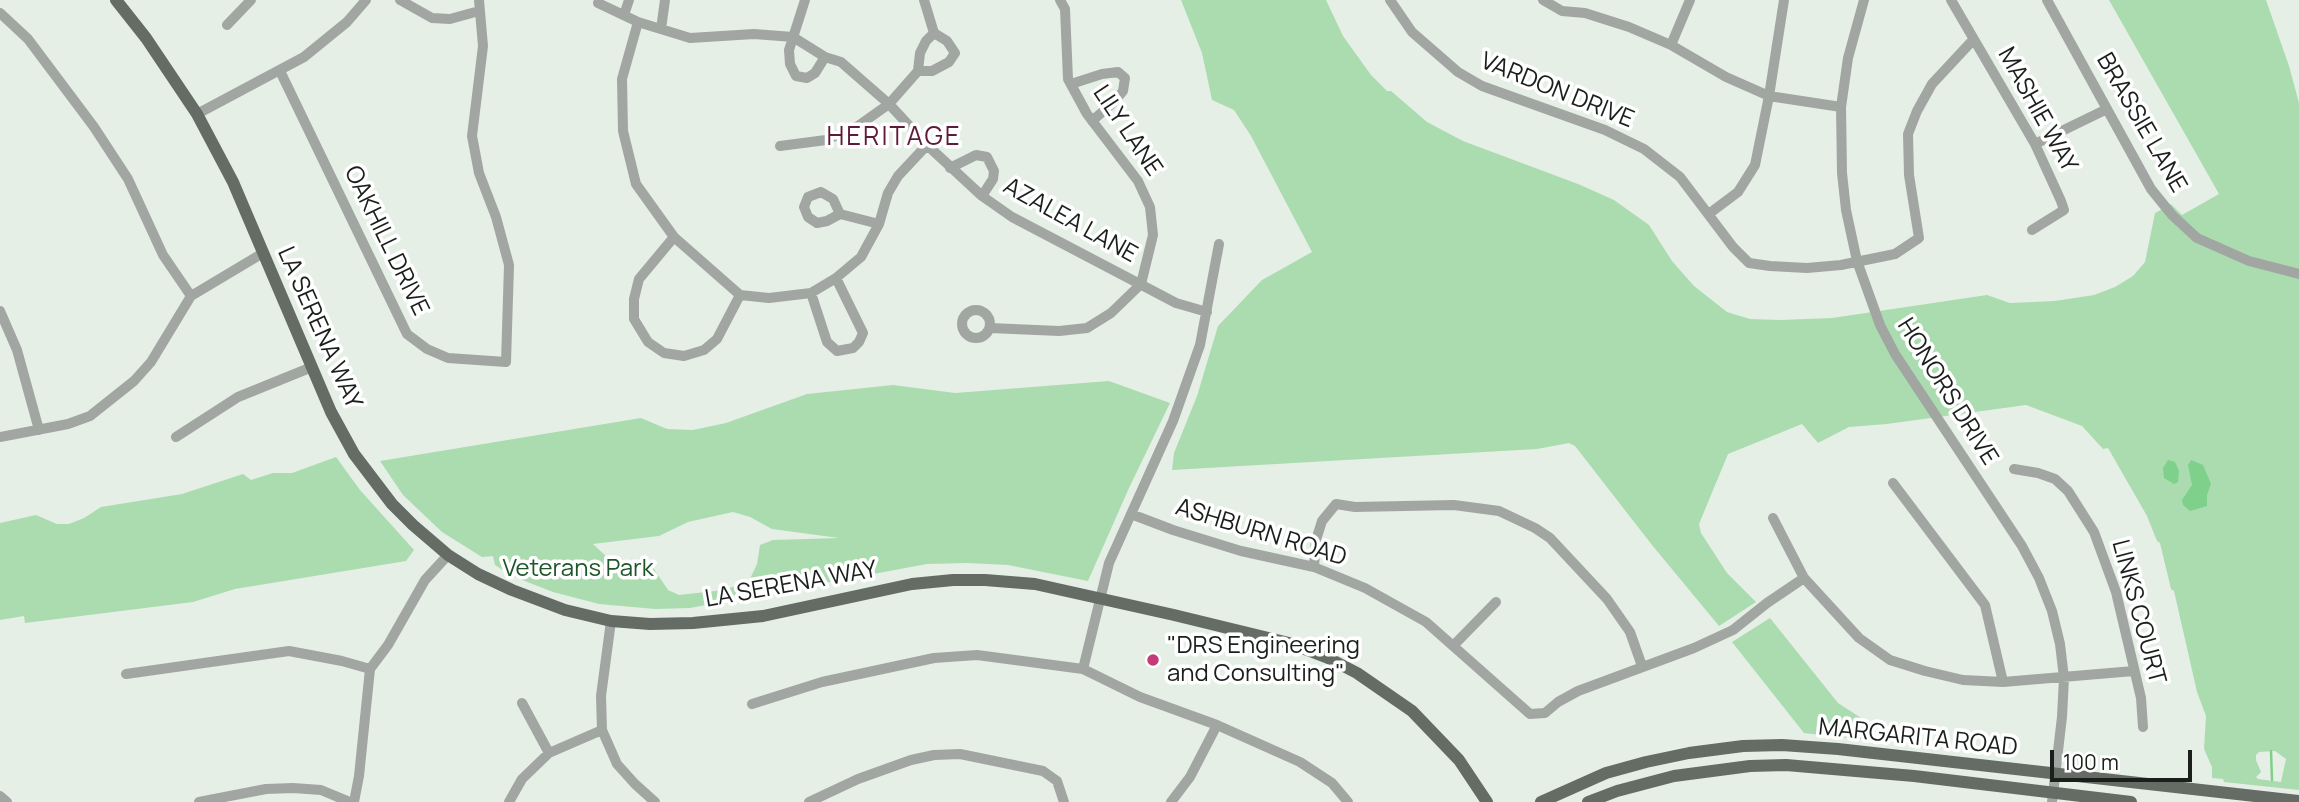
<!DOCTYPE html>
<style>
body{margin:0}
#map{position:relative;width:2299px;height:802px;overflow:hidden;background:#e5efe6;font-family:Manrope,sans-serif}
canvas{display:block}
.scale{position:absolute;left:2050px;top:750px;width:142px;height:32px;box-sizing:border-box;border:4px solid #1b1f1c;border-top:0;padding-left:9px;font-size:21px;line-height:24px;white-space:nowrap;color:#1b1f1c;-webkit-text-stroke:5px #fff;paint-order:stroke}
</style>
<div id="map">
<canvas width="2299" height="802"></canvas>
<div class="scale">100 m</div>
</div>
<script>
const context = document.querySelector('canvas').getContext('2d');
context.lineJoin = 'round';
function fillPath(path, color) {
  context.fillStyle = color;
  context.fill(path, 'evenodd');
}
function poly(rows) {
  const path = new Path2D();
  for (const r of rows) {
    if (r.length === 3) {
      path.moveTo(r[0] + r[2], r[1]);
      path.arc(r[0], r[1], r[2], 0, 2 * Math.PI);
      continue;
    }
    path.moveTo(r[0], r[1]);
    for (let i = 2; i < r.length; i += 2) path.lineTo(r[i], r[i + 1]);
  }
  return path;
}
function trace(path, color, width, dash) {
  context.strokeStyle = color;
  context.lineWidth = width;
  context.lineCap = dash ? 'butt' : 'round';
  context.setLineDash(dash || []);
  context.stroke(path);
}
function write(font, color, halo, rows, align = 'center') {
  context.font = font + ' Manrope,sans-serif';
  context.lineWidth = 7;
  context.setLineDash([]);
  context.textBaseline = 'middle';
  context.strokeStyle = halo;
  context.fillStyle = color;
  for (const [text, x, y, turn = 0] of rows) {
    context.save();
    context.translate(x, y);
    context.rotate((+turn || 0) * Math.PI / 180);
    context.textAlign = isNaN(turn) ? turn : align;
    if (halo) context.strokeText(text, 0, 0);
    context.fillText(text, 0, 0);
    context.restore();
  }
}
fillPath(poly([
 [1181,0,1326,0,1343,36,1371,75,1387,91,1391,91,1427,122,1463,141,1578,184,1614,200,1649,225,1672,261,1694,286,1727,312,1750,319,1780,320,1832,318,1987,295,2010,303,2055,301,2094,295,2115,287,2133,276,2145,262,2155,213,2171,204,2182,215,2219,194,2109,0,2266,0,2289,66,2299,103,2299,790,2224,782,2223,779,2212,778,2212,767,2204,749,2206,716,2197,692,2174,591,2171,589,2160,543,2157,541,2147,516,2108,448,2103,449,2082,426,2026,405,1887,424,1849,427,1818,443,1802,424,1728,454,1699,524,1701,533,1727,573,1756,602,1719,626,1652,545,1575,446,1569,443,1537,449,1172,470,1174,453,1197,396,1218,326,1262,280,1312,252,1251,136,1234,110,1212,100,1202,53],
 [2275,751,2286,759,2281,782,2258,779,2256,777,2261,772,2256,760,2256,755,2259,752],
 [1109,381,1170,403,1129,488,1088,581,1008,565,967,563,927,564,690,608,655,609,599,604,553,592,512,576,495,565,493,556,482,557,442,532,403,495,380,461,641,418,667,429,693,430,726,423,807,394,893,385,955,393],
 [733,512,750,517,772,529,839,538,773,540,760,545,757,564,749,581,724,590,679,595,668,590,652,566,641,563,632,570,609,559,593,544,659,536,688,522],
 [336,457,360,490,414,550,406,561,235,589,193,602,25,623,24,616,0,620,0,523,36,515,57,524,69,524,84,518,101,507,182,494,243,474,251,480,273,473,292,473],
 [1770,618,1838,703,1872,725,1875,741,1804,733,1732,642]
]), '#abdcb0');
fillPath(poly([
 [2168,460,2175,462,2179,471,2178,482,2174,484,2164,478,2163,468],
 [2191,460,2203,465,2211,484,2207,495,2207,506,2190,511,2183,505,2182,500,2192,485,2188,465]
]), '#7ed08a');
trace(poly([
 [2271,751,2272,780]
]), '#7ed08a', 2.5);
trace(poly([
 [400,0,432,18,450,19,479,11],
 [805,0,789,50,790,64,796,76,807,78,815,73,825,57],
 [924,0,934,33],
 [1390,0,1412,32,1458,72,1482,86,1605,130,1644,149,1680,177,1733,247,1749,263,1770,266,1807,268,1841,265,1895,254,1919,238,1909,175,1908,134,1917,111,1932,84,1973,40],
 [1543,0,1562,11,1585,13,1629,27,1671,45,1726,77,1769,96,1841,107],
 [1864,0,1848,58,1841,107,1842,173,1846,210,1857,261,1880,325,1895,354,2022,546,2039,578,2052,611,2060,644,2064,678,2062,717,2052,802],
 [1951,0,2035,144,2061,201,2064,210,2032,230],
 [2047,0,2151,189,2172,215,2197,238,2249,261,2299,274],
 [598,3,638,22,690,38,754,34,793,37,825,57,841,62,889,104,927,145,898,176,888,193,879,224,861,257,836,278,811,293,769,298,740,295,674,237,636,184,623,131,622,79,638,22],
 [0,13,28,39,94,127,128,179,163,255,191,296],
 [624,15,629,0],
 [227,25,251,0],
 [661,29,665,0],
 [1671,45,1690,0],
 [280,71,407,334,427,349,448,358,506,362,509,265,496,217,479,173,472,136,483,46,479,0],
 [1071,84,1102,74,1118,72,1125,78,1123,91,1115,101,1092,121],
 [197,114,304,57,347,22,366,0],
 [2035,144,2107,109],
 [927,145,982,196,1012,217,1176,303,1207,312],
 [780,146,826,140,858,126,889,104,918,71,932,71,949,62,955,53,947,41,934,33,926,41,920,53,918,71],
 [950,168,976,155,987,157,994,171,993,179,982,196],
 [821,192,833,199,840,214,827,221,817,223,808,217,804,207,808,197,821,192],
 [1710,213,1738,192,1755,165,1769,96,1784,0],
 [840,214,879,224],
 [674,237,639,279,634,299,634,319,648,342,664,353,684,356,704,350,717,339,740,295],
 [811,293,827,342,837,351,853,348,859,342,863,333,836,278],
 [976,324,14],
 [0,311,17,350,39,430],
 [990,328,1059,331,1087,328,1111,313,1141,284,1153,235,1150,207,1138,181,1087,114,1068,79,1065,9,1060,0],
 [0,437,68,424,90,416,134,381,151,362,191,296,263,253],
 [176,437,238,397,312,367],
 [2014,469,2038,473,2055,479,2068,491,2094,532,2116,592,2141,698,2143,727],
 [1893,483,1985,605,2003,682],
 [1131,514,1173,530,1241,551,1314,567,1365,588,1426,622,1530,714,1545,713,1558,702,1578,691,1694,648,1733,630,1767,603,1804,578],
 [1773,518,1804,578,1859,638,1890,660,1925,671,1963,680,2003,682,2134,671],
 [1314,567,1316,540,1322,521,1336,504,1355,507,1454,505,1499,511,1535,528,1550,538,1607,599,1630,632,1642,666],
 [611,621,601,696,602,730,617,764,635,784,655,802],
 [1453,646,1496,602],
 [1083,669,1109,563,1173,421,1200,345,1219,244],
 [126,674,289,651,342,661,370,669],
 [522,703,549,753],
 [752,704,822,682,934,658,977,655,1083,669,1140,697,1217,725,1300,762,1332,783,1348,802],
 [0,796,7,802],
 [199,802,266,789,293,788,321,790,350,802],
 [354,802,359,776,370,669,388,645,425,580,448,555],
 [509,802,522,779,549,753,602,730],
 [809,802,858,779,911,760,934,755,960,754,1043,771,1057,781,1064,802],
 [1171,802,1190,777,1217,725]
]), '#a2a6a2', 10);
trace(poly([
 [116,0,146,38,197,114,233,182,331,412,354,454,392,504,413,525,448,555,478,574,512,590,565,610,611,621,650,624,693,623,763,616,912,584,953,580,985,580,1035,584,1174,615,1289,643,1328,658,1357,673,1412,711,1459,760,1487,802],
 [1541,802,1606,773,1646,762,1689,753,1743,746,1782,745,1838,749,2299,801],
 [1588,802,1617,791,1674,776,1750,766,1786,765,1914,776,2131,802]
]), '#656c65', 12);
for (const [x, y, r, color] of [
 [1153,660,7,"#c43c77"]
]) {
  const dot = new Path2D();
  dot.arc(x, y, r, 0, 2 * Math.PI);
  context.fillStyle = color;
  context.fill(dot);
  trace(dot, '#fff', 2.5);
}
write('24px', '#1b1f1c', '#fff', [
 ["VARDON DRIVE",1557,91,22],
 ["MASHIE WAY",2037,110,61],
 ["BRASSIE LANE",2141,123,60],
 ["LILY LANE",1127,131,56],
 ["AZALEA LANE",1070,221,29],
 ["OAKHILL DRIVE",386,241,64],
 ["LA SERENA WAY",319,328,66],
 ["HONORS DRIVE",1947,392,58],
 ["ASHBURN ROAD",1261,533,17],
 ["LA SERENA WAY",791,585,-10],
 ["LINKS COURT",2138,612,75],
 ["MARGARITA ROAD",1918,738,6]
]);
write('24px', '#1d5629', '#fff', [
 ["Veterans Park",578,569]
]);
write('24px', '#1b1f1c', '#fff', [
 ["\"DRS Engineering",1167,646],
 ["and Consulting\"",1167,674]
], 'left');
context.letterSpacing = '2px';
write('26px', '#5d1b37', '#fff', [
 ["HERITAGE",894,138]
]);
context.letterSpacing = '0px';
</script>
